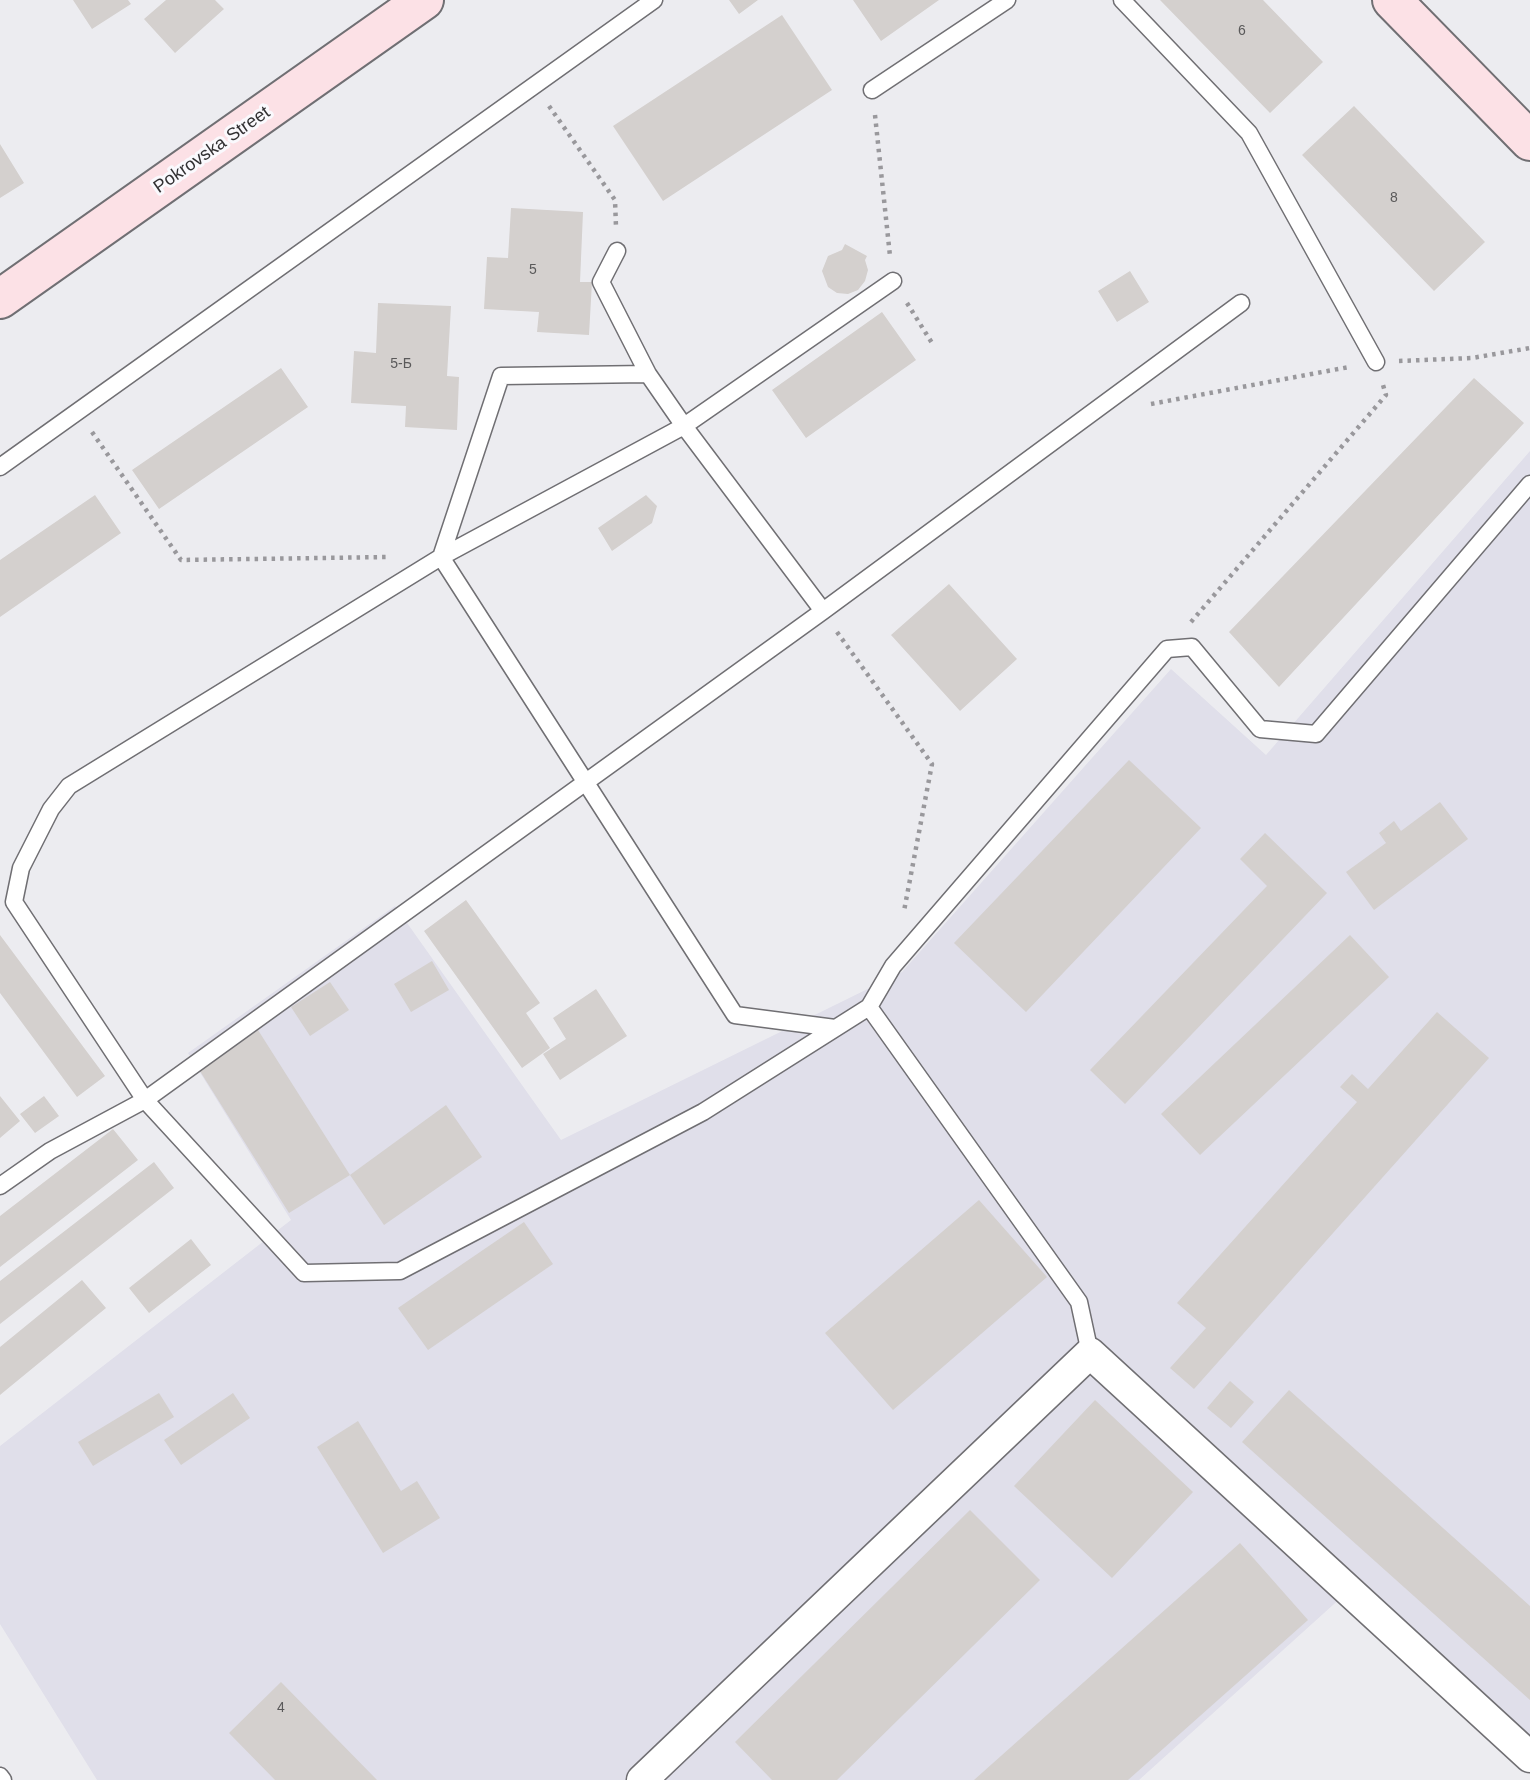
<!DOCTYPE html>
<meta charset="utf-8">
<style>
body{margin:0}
canvas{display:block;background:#ececf0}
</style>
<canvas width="1530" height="1780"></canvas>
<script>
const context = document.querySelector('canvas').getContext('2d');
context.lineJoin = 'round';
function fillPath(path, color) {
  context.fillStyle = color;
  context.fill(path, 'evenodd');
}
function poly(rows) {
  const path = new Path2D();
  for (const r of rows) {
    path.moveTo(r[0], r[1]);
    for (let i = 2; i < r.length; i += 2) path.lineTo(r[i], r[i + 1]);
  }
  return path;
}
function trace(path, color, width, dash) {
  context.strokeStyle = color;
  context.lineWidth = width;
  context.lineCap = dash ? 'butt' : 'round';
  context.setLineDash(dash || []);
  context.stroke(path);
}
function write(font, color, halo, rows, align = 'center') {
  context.font = font + ' Helvetica,sans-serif';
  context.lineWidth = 6;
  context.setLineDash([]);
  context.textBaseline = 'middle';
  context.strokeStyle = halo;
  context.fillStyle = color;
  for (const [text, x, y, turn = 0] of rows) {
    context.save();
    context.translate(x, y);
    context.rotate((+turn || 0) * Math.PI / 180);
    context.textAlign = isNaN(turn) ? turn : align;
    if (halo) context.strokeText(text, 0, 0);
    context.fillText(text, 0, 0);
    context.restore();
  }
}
fillPath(poly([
 [1530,451,1530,1744,1354,1586,1139,1780,97,1780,0,1624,0,1446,291,1220,188,1053,395,906,561,1140,902,972,1171,669,1266,755]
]), '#e0dfea');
fillPath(poly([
 [73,0,128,0,131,4,92,29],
 [166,0,215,0,224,9,175,53,144,19],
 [729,0,758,0,739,14],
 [853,0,939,0,881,41],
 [1160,0,1263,0,1323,62,1270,113],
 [782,15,832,90,663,201,613,126],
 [1354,106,1485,242,1434,291,1302,155],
 [0,144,24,183,0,198],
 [511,208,583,212,580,282,592,282,589,335,537,332,539,312,484,309,487,257,508,258],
 [845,244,867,256,865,260,868,270,865,281,858,290,848,294,837,293,828,287,822,271,828,256,842,250],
 [1130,271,1149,302,1117,322,1098,291],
 [378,303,451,306,447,376,459,377,457,430,405,427,406,406,351,403,354,351,376,353],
 [882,312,916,360,806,438,772,390],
 [281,368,308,407,159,509,132,470],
 [1474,378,1524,423,1279,687,1229,632],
 [95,495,121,533,0,617,0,560],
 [646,495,657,506,652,523,612,551,598,528],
 [949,584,1017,659,960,711,891,635],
 [1129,760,1201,828,1026,1012,954,943],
 [1440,802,1468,839,1374,910,1346,872,1386,843,1379,833,1394,821,1401,831],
 [1265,833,1327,893,1125,1104,1090,1070,1267,886,1240,859],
 [466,900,540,1003,526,1013,550,1048,522,1068,424,931],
 [0,935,105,1076,77,1097,0,993],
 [1350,935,1389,977,1200,1155,1161,1114],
 [432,961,449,990,411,1012,394,984],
 [330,982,349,1010,310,1036,291,1007],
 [596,989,627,1036,560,1080,543,1054,566,1039,553,1018],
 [1437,1012,1489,1058,1194,1389,1170,1368,1206,1328,1177,1303,1357,1102,1340,1087,1352,1074,1368,1089],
 [258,1030,350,1175,289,1213,198,1068],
 [0,1096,20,1121,0,1138],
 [44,1096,59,1116,35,1133,20,1114],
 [446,1105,482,1157,384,1225,350,1175],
 [113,1129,138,1160,0,1267,0,1216],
 [154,1162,174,1188,0,1324,0,1281],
 [979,1200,1047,1277,893,1410,825,1333],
 [524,1222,553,1264,428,1350,398,1308],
 [191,1239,211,1265,149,1313,129,1288],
 [82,1280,106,1308,0,1395,0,1347],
 [1230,1381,1254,1402,1231,1428,1207,1408],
 [1289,1390,1530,1606,1530,1700,1242,1442],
 [159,1393,174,1417,93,1466,78,1442],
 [233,1393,250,1418,181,1465,164,1440],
 [1095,1400,1193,1492,1112,1578,1014,1486],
 [358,1421,401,1491,417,1481,440,1518,383,1553,317,1447],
 [970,1510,1040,1580,837,1780,772,1780,735,1742],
 [1240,1543,1308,1620,1128,1780,974,1780],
 [281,1682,377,1780,275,1780,229,1733]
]), '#d4d0ce');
const lane = poly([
 [1122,0,1249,133,1376,362],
 [872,90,1007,0],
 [617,251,601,282,648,374],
 [893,281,684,426,441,557,69,786,51,809,21,868,14,902,145,1100,304,1273,400,1271,703,1112,869,1007,893,966,1167,649,1192,647,1260,729,1316,734,1530,484],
 [0,467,654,0],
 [823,611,684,426,648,374,501,376,441,557,735,1015,835,1028],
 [869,1007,1079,1302,1090,1353],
 [0,1186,50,1151,145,1100,823,611,1241,303],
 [0,1776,3,1780]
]);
const street = poly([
 [642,1780,1090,1353,1530,1757]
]);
const secondary = poly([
 [1392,0,1530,141],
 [0,299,424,0]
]);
trace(lane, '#706f73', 19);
trace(street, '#706f73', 33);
trace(secondary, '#706f73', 42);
trace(poly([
 [549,106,615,200,616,227],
 [875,115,890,256],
 [907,303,932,343],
 [1399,361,1472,358,1530,348],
 [1151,404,1349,367],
 [92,432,181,560,387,557],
 [1191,622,1386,395,1383,385],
 [837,632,932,764,904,911]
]), '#99989c', 4.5, [3.5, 5]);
trace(lane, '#fff', 16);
trace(street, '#fff', 30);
trace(secondary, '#fce1e6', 38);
write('14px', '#5a595a', null, [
 ["6",1242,31],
 ["8",1394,198],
 ["5",533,270],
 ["5-Б",401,364],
 ["4",281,1708]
]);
write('18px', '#323133', '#faf9fd', [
 ["Pokrovska Street",212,150,-35]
]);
</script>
